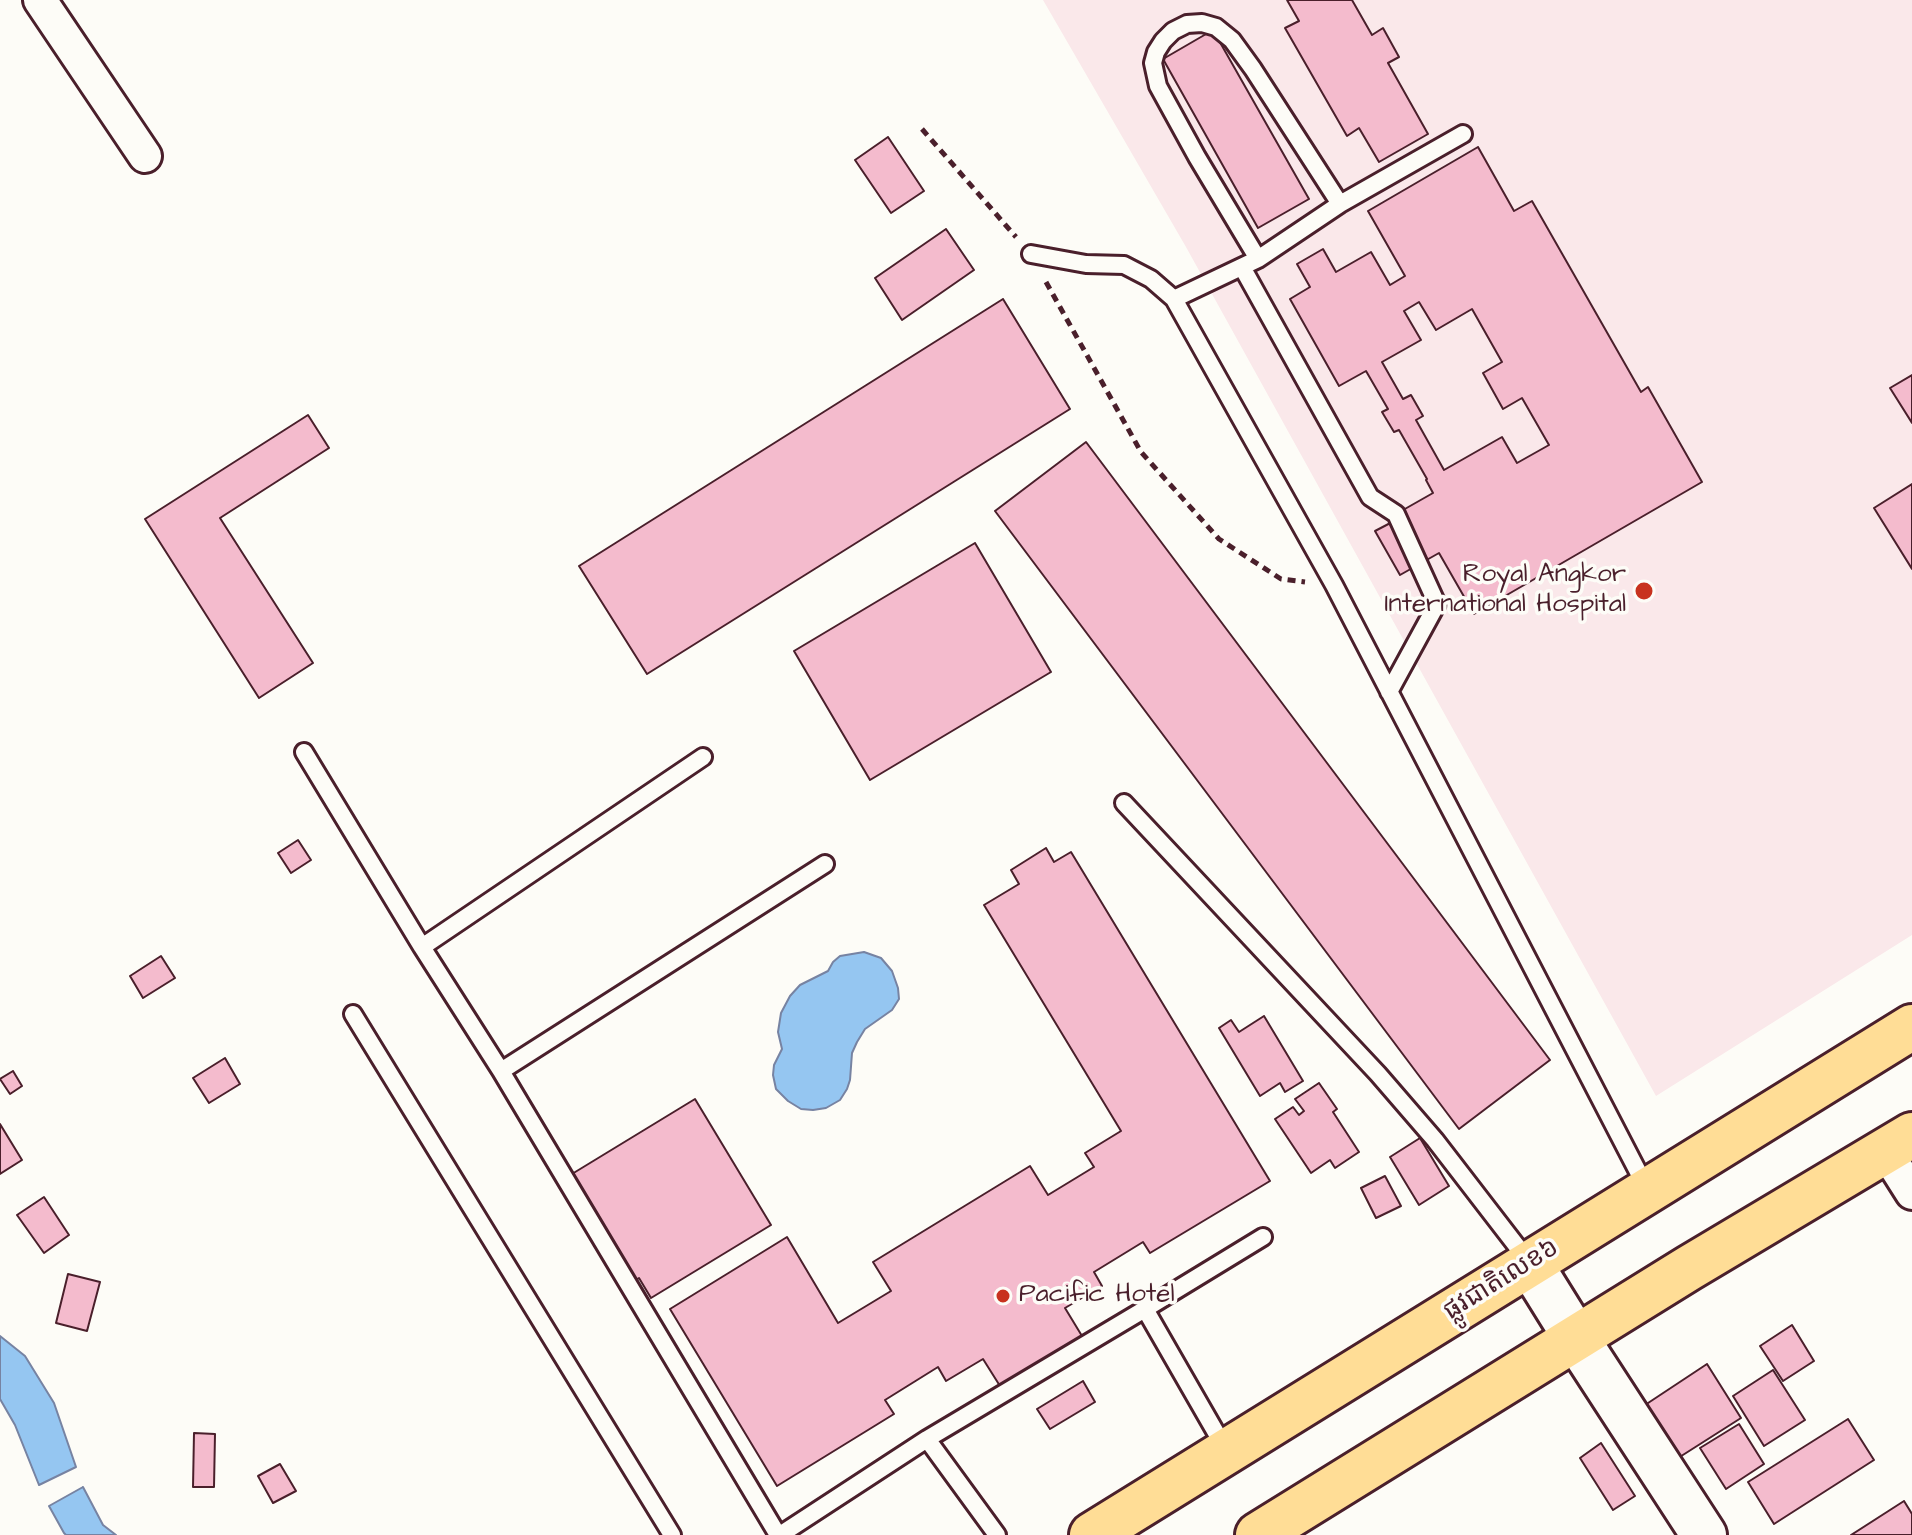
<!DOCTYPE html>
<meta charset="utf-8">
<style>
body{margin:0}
canvas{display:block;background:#fdfcf7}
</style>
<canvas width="1912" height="1535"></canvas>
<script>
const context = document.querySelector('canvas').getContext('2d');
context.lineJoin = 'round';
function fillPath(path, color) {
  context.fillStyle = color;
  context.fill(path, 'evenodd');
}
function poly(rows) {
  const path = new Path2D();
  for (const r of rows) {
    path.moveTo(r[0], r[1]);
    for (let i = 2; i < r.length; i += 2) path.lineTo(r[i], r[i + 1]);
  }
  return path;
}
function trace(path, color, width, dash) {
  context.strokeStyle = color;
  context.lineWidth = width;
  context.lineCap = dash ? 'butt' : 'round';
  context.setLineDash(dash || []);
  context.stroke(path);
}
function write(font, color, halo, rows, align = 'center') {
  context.font = font + ' "Architects Daughter","Noto Sans Khmer",sans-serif';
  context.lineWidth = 7;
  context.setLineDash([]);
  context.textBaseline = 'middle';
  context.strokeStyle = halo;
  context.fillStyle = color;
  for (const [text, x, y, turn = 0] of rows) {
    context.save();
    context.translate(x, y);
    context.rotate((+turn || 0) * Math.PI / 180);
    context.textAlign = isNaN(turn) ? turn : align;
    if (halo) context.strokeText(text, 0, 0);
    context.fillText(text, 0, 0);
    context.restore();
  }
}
fillPath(poly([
 [1043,0,1912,0,1912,935,1656,1096,1186,247]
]), '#fae8ea');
const water = poly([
 [864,952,881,958,892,971,898,988,899,999,892,1010,865,1029,857,1042,852,1053,850,1080,847,1089,840,1100,826,1108,813,1110,801,1109,788,1101,776,1089,773,1075,774,1065,782,1049,778,1032,781,1013,790,996,800,985,828,971,833,962,840,956,864,952],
 [0,1336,25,1356,54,1403,76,1467,39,1485,15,1425,0,1399,0,1336],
 [83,1487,103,1525,116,1535,66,1535,64,1533,49,1506,83,1487]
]);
fillPath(water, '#95c6f1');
trace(water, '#7783a2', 2);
const building = poly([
 [1287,0,1352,0,1372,35,1383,28,1399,57,1388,63,1428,134,1379,162,1359,128,1347,136,1285,28,1299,21,1287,0],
 [1213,30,1309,199,1258,228,1163,59,1213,30],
 [888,137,924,191,891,213,855,160,888,137],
 [1478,147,1514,211,1532,201,1641,392,1648,387,1702,482,1474,614,1439,553,1400,575,1375,531,1398,519,1396,514,1433,493,1426,480,1427,479,1399,430,1394,432,1382,412,1388,409,1366,371,1339,386,1290,299,1310,287,1297,264,1323,249,1336,272,1371,252,1390,285,1405,276,1368,211,1478,147],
 [1419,302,1436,330,1472,309,1502,362,1483,373,1503,409,1522,398,1549,445,1517,463,1502,437,1444,470,1416,420,1423,416,1411,395,1403,399,1382,362,1421,340,1404,311,1419,302],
 [946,229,974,270,902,320,875,278,946,229],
 [1003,299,1070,409,647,674,579,566,1003,299],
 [1912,375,1912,423,1890,388,1912,375],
 [308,415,329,448,220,518,313,663,259,698,145,519,308,415],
 [1086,442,1550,1060,1459,1129,995,511,1086,442],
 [1912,484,1912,569,1874,508,1912,484],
 [975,543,1051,672,870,780,794,651,975,543],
 [298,840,311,860,291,873,278,853,298,840],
 [1046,848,1054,862,1071,852,1270,1181,1150,1253,1143,1242,1094,1272,1102,1286,1065,1308,1082,1336,1000,1386,983,1359,946,1381,938,1367,885,1400,894,1414,777,1486,670,1309,787,1237,838,1323,891,1291,873,1262,1030,1166,1048,1195,1094,1167,1085,1153,1121,1131,984,905,1019,884,1011,870,1046,848],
 [161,956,175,978,143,998,130,976,161,956],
 [1264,1016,1303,1081,1285,1092,1280,1083,1260,1096,1219,1028,1231,1020,1239,1032,1264,1016],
 [225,1058,240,1084,209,1103,193,1078,225,1058],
 [13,1071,22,1086,10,1094,0,1079,13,1071],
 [1319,1083,1337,1109,1333,1112,1359,1152,1335,1168,1330,1160,1311,1173,1275,1119,1293,1107,1299,1115,1304,1111,1295,1099,1319,1083],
 [695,1099,771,1225,651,1298,639,1278,631,1283,567,1177,695,1099],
 [0,1124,22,1160,0,1174,0,1124],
 [1420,1138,1449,1186,1419,1205,1390,1157,1420,1138],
 [1385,1176,1401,1206,1376,1218,1361,1188,1385,1176],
 [44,1197,69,1235,44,1253,17,1215,44,1197],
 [68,1274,100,1282,87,1331,56,1323,68,1274],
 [1792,1325,1814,1361,1783,1381,1760,1346,1792,1325],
 [1707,1364,1741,1418,1675,1460,1642,1407,1707,1364],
 [1773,1370,1805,1420,1764,1446,1733,1396,1773,1370],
 [1083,1381,1095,1402,1050,1429,1037,1409,1083,1381],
 [1848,1419,1874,1460,1774,1524,1748,1482,1848,1419],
 [1739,1424,1764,1464,1726,1489,1700,1448,1739,1424],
 [194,1433,215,1434,214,1487,193,1487,194,1433],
 [1601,1443,1635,1496,1613,1510,1580,1458,1601,1443],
 [280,1464,296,1491,273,1503,258,1476,280,1464],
 [1904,1501,1912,1514,1912,1535,1851,1535,1904,1501]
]);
fillPath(building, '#f4bbcd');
trace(building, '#4a1f2b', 2);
const lane = poly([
 [1463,134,1340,204,1258,259,1174,299,1334,585,1647,1189],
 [1031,254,1086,264,1124,265,1151,279,1174,299],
 [1258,259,1197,157,1158,86,1153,63,1156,52,1163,41,1173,31,1187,24,1202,23,1216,27,1232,40,1253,69,1340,204],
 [1242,267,1370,497,1396,514,1437,604,1389,692],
 [304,752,422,947,501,1071,778,1535],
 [1124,803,1378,1074,1435,1140,1529,1262],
 [422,947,703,757],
 [353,1014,672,1535],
 [501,1071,825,864],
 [1145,1309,1263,1237],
 [927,1439,997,1535],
 [780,1535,927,1439,1145,1309,1226,1450]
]);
const street = poly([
 [40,0,145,156],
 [1886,1152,1912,1193]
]);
const secondary = poly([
 [1530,1264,1576,1338,1704,1535]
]);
const highway = poly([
 [1092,1535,1912,1027],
 [1258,1535,1689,1268,1912,1135]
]);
trace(lane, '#4a1f2b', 22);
trace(street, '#4a1f2b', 38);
trace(secondary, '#4a1f2b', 50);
trace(highway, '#4a1f2b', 50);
trace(poly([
 [922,129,1016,237],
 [1046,282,1141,452,1219,539,1281,579,1305,582]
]), '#4a1f2b', 5, [8, 6]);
trace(lane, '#fdfcf7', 16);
trace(street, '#fdfcf7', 32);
trace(secondary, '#fdfcf7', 44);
trace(highway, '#ffdd96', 44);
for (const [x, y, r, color] of [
 [1644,591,10,"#c8321e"],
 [1003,1296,8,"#c8321e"]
]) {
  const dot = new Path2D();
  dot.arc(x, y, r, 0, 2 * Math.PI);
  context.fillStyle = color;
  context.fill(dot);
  trace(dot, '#fdfcf7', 3);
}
write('26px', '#4a1f2b', '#fdfcf7', [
 ["Royal Angkor",1626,576],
 ["International Hospital",1626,606],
 ["Pacific Hotel",1019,1296,"left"]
], 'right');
write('26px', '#4a1f2b', '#fdfcf7', [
 ["ផ្លូវជាតិលេខ៦",1502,1281,-32]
]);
</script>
